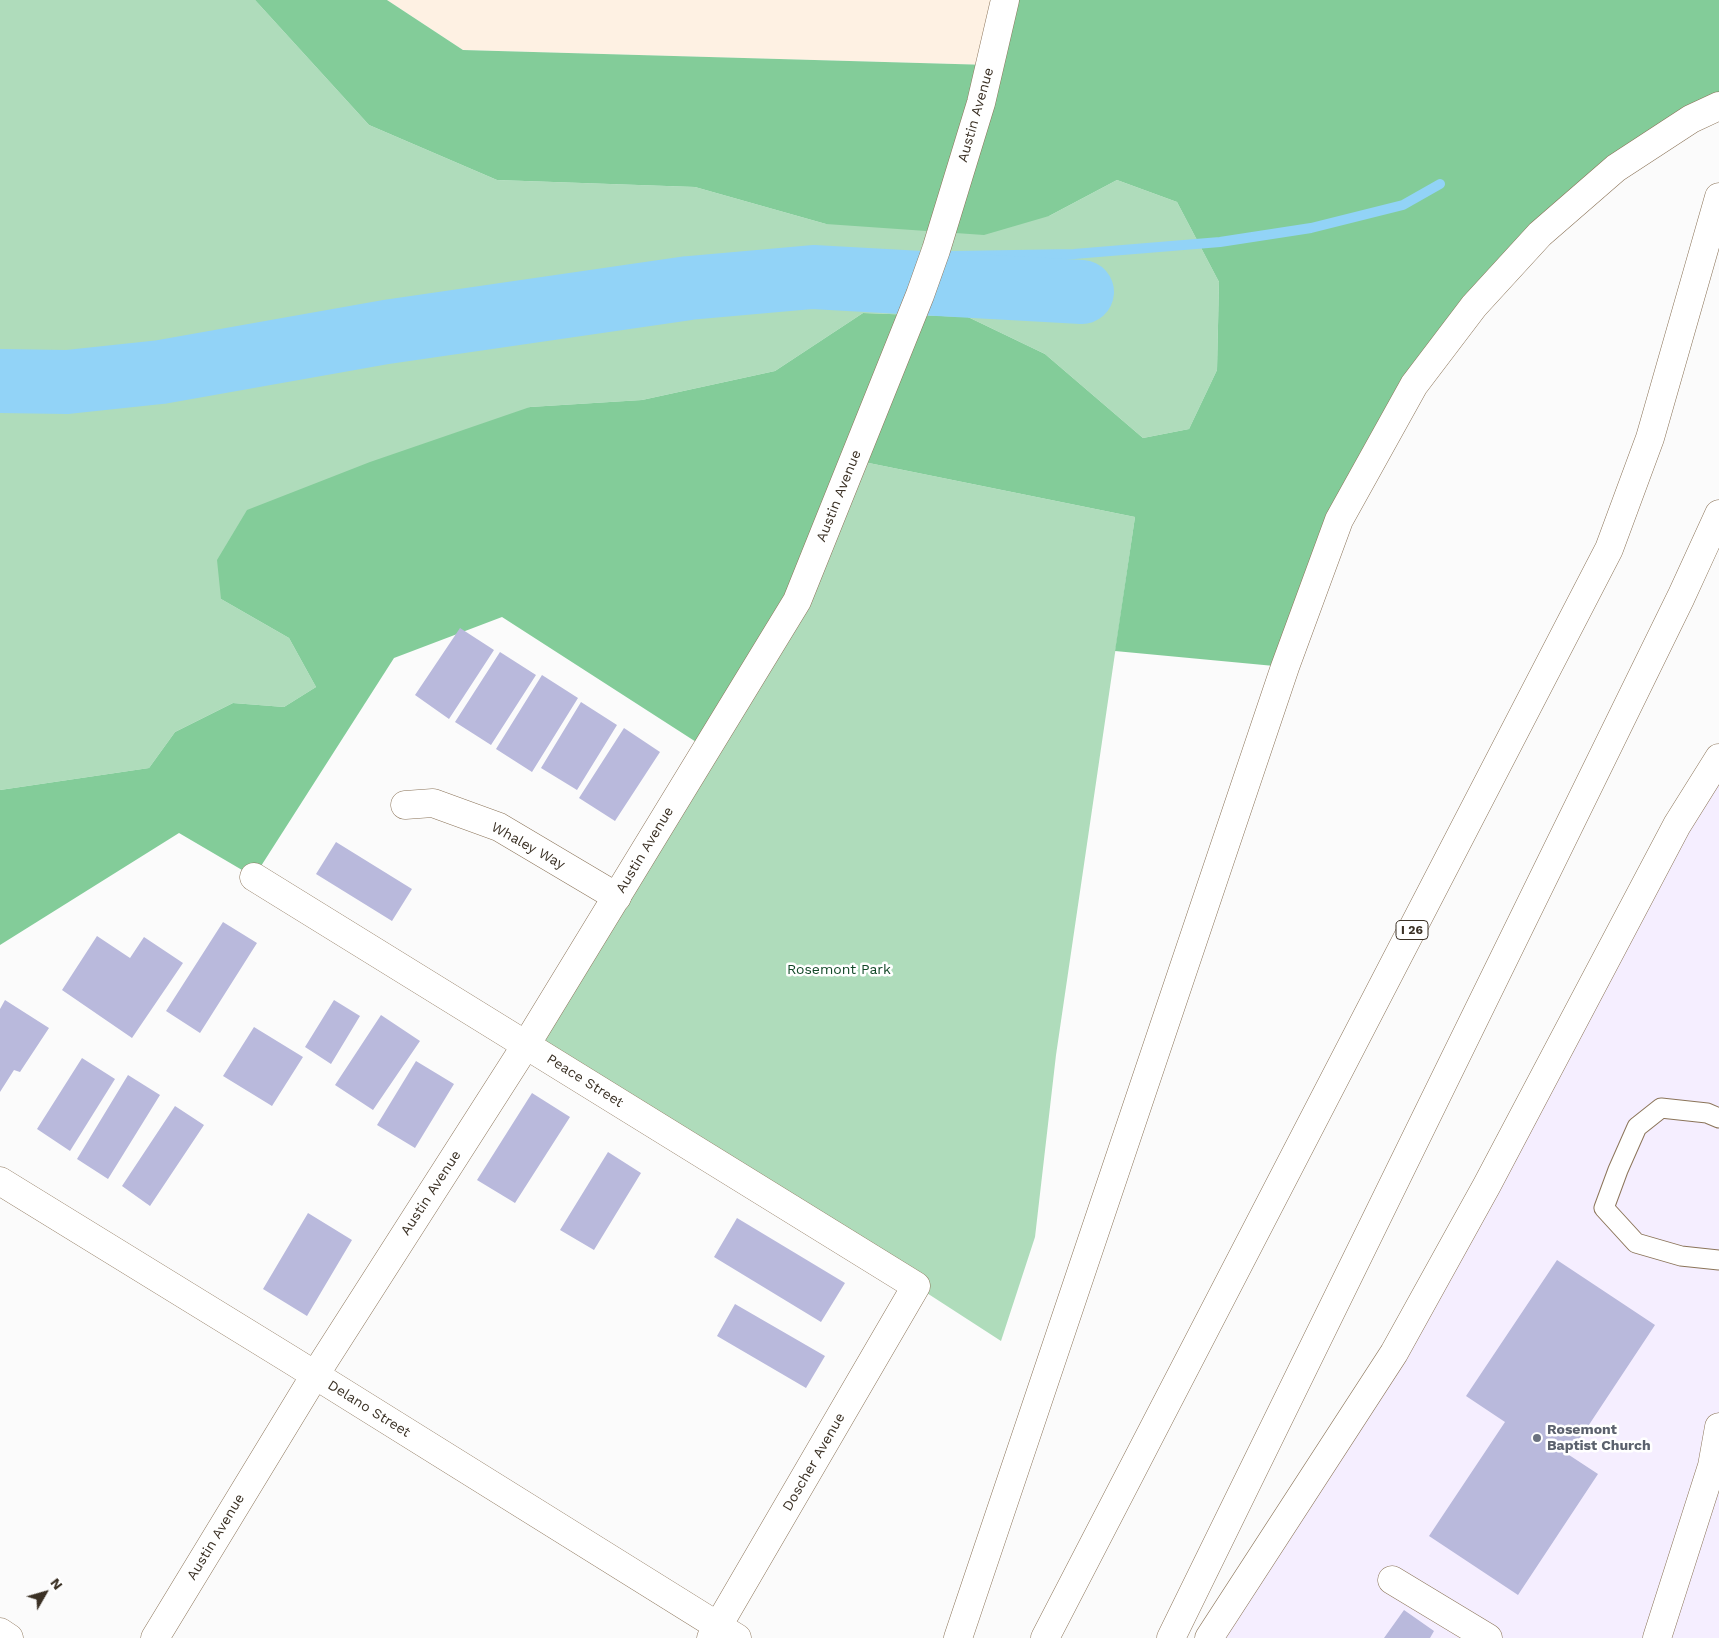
<!DOCTYPE html>
<style>
body{margin:0}
#map{position:relative;width:1719px;height:1638px;overflow:hidden;background:#fbfbfb;font-family:"Work Sans",sans-serif}
canvas{display:block}
.north{position:absolute;left:20px;top:1568px;width:50px;height:50px;-webkit-text-stroke:4px #fff;paint-order:stroke;rotate:52deg;font-size:14px;font-weight:700;line-height:20px;text-align:center;color:#3b3125}
.north::after{content:'';display:block;margin:auto;width:18px;height:22px;background:#3b3125;clip-path:polygon(50% 0,100% 100%,50% 72%,0 100%)}
</style>
<div id="map">
<canvas width="1719" height="1638"></canvas>
<div class="north">N</div>
</div>
<script>
const context = document.querySelector('canvas').getContext('2d');
context.lineJoin = 'round';
function fillPath(path, color) {
  context.fillStyle = color;
  context.fill(path, 'evenodd');
}
function poly(rows) {
  const path = new Path2D();
  for (const r of rows) {
    path.moveTo(r[0], r[1]);
    for (let i = 2; i < r.length; i += 2) path.lineTo(r[i], r[i + 1]);
  }
  return path;
}
function trace(path, color, width, dash) {
  context.strokeStyle = color;
  context.lineWidth = width;
  context.lineCap = dash ? 'butt' : 'round';
  context.setLineDash(dash || []);
  context.stroke(path);
}
function write(font, color, halo, rows, align = 'center') {
  context.font = font + ' "Work Sans",sans-serif';
  context.lineWidth = 5;
  context.setLineDash([]);
  context.textBaseline = 'middle';
  context.strokeStyle = halo;
  context.fillStyle = color;
  for (const [text, x, y, turn = 0] of rows) {
    context.save();
    context.translate(x, y);
    context.rotate((+turn || 0) * Math.PI / 180);
    context.textAlign = isNaN(turn) ? turn : align;
    if (halo) context.strokeText(text, 0, 0);
    context.fillText(text, 0, 0);
    context.restore();
  }
}
fillPath(poly([
 [1719,758,1719,1638,1209,1638,1310,1482]
]), '#f5eeff');
fillPath(poly([
 [387,0,1005,0,990,65,463,50]
]), '#fef1e3');
fillPath(poly([
 [0,0,255,0,369,125,497,180,695,187,826,224,1049,216,1117,180,1177,202,1219,282,1217,370,1189,429,1143,438,1045,354,968,317,863,313,775,371,642,400,530,407,221,599,289,638,316,687,284,707,233,703,175,732,149,768,0,790],
 [854,460,1135,517,1056,1055,1035,1237,1001,1341,916,1286,526,1045]
]), '#afdcbb');
fillPath(poly([
 [255,0,387,0,463,50,990,65,1005,0,1719,0,1719,106,1616,168,1414,385,1285,667,1115,651,1135,517,854,460,707,749,502,617,394,658,254,877,179,833,0,945,0,790,149,768,175,732,233,703,284,707,316,687,289,638,221,599,217,560,247,510,370,462,530,407,642,400,775,371,863,313,968,317,1045,354,1143,438,1189,429,1217,370,1219,282,1177,202,1117,180,1049,216,984,235,826,224,695,187,497,180,369,125]
]), '#83cc99');
trace(poly([
 [0,377,562,287,893,257,1074,254,1220,242,1311,228,1403,205,1440,184]
]), '#92d3f7', 10);
trace(poly([
 [0,381,67,382,161,372,386,332,689,288,813,277,1082,292]
]), '#92d3f7', 64);
fillPath(poly([
 [460,628,494,650,449,719,415,695],
 [500,652,536,675,491,745,455,722],
 [542,675,578,698,532,772,496,749],
 [581,702,617,725,577,790,541,768],
 [624,728,660,752,615,821,579,798],
 [336,842,412,889,392,921,316,874],
 [223,922,257,943,200,1033,166,1011],
 [97,936,130,958,144,937,183,963,132,1038,62,990],
 [5,1000,49,1028,20,1072,14,1070,0,1092,0,1009],
 [334,1000,360,1016,331,1064,305,1047],
 [381,1015,420,1041,373,1110,335,1085],
 [254,1027,303,1057,272,1106,223,1076],
 [82,1058,115,1079,70,1151,37,1129],
 [416,1061,454,1084,415,1148,377,1125],
 [128,1075,160,1095,108,1179,77,1159],
 [532,1093,570,1117,515,1203,477,1180],
 [175,1106,204,1125,150,1206,122,1186],
 [608,1152,641,1173,594,1250,560,1230],
 [308,1213,352,1240,307,1316,263,1289],
 [737,1218,845,1283,821,1322,714,1257],
 [1557,1260,1655,1325,1569,1455,1598,1474,1518,1595,1429,1536,1505,1422,1466,1396],
 [735,1304,825,1356,806,1388,717,1336],
 [1404,1610,1434,1631,1430,1638,1384,1638]
]), '#b9b9dc');
const service = poly([
 [1719,1118,1707,1113,1661,1108,1637,1127,1618,1170,1604,1208,1636,1243,1681,1256,1719,1260]
]);
const minor = poly([
 [405,805,433,803,499,827,617,897],
 [254,877,916,1286,711,1638],
 [0,1181,291,1360,737,1638],
 [1392,1580,1488,1638],
 [0,1632,9,1638],
 [1657,1638,1712,1466,1719,1427]
]);
const tertiary = poly([
 [155,1638,315,1375,526,1045,797,601,920,295,936,250,981,103,1005,0]
]);
const motorway = poly([
 [958,1638,1285,667,1339,520,1414,385,1474,306,1540,234,1616,168,1691,119,1719,106],
 [1045,1638,1609,549,1650,438,1719,197],
 [1171,1638,1681,597,1719,514],
 [1209,1638,1394,1353,1487,1185,1677,825,1719,758]
]);
trace(service, '#8b7459', 21);
trace(minor, '#8b7459', 29);
trace(tertiary, '#8b7459', 29);
trace(motorway, '#8b7459', 29);
trace(service, '#fff', 19);
trace(minor, '#fff', 28);
trace(tertiary, '#fff', 28);
trace(motorway, '#fff', 28);
for (const [x, y, r, color] of [
 [1537,1438,5,"#6b7280"]
]) {
  const dot = new Path2D();
  dot.arc(x, y, r, 0, 2 * Math.PI);
  context.fillStyle = color;
  context.fill(dot);
  trace(dot, '#fff', 2);
}
for (const [x, y, w] of [
 [1412,930,32]
]) {
  const box = new Path2D();
  box.roundRect(x - w / 2, y - 9.5, w, 19, 4);
  context.fillStyle = '#fff';
  context.fill(box);
  trace(box, '#3b3125', 1);
}
write('bold 12px', '#3b3125', null, [
 ["I 26",1412,930]
]);
write('14px', '#3b3125', '#fff', [
 ["Austin Avenue",976,115,-74],
 ["Austin Avenue",839,496,-68],
 ["Whaley Way",528,846,29],
 ["Austin Avenue",645,850,-59],
 ["Peace Street",585,1081,32],
 ["Austin Avenue",431,1193,-57],
 ["Delano Street",369,1409,32],
 ["Doscher Avenue",814,1462,-60],
 ["Austin Avenue",216,1537,-59]
]);
write('14px', '#124928', '#fff', [
 ["Rosemont Park",839,970]
]);
write('bold 14px', '#5b616d', '#fff', [
 ["Rosemont",1547,1430],
 ["Baptist Church",1547,1446]
], 'left');
</script>
